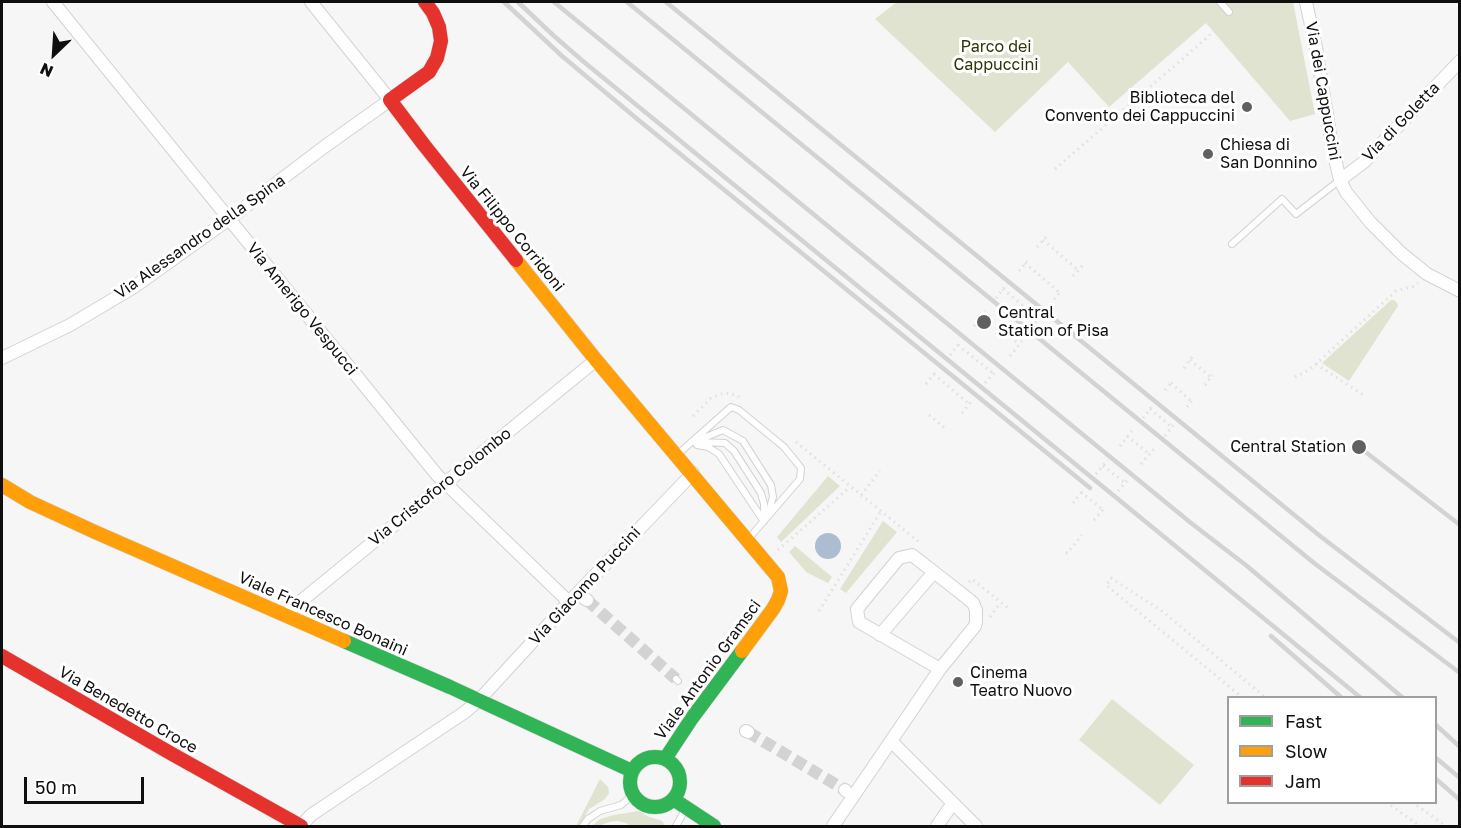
<!DOCTYPE html>
<style>
body{margin:0}
#map{position:relative;width:1461px;height:828px;overflow:hidden;background:#f6f6f6;font-family:"Golos Text",sans-serif}
canvas{display:block}
.frame{position:absolute;inset:0;border:3px solid #0f0f10;pointer-events:none}
.legend{position:absolute;left:1227px;top:696px;width:210px;height:108px;box-sizing:border-box;background:#fff;border:2px solid #9f9f9f;margin:0;padding:8px 10px;list-style:none;font-size:18px;color:#0f0f10}
.legend li{display:flex;align-items:center;gap:12px;height:30px}
.legend b{width:30px;border:2px solid #9f9f9f}
.north{position:absolute;left:24px;top:24px;width:60px;height:60px;-webkit-text-stroke:4px #fff;paint-order:stroke;rotate:205deg;font-size:16px;font-weight:700;line-height:24px;text-align:center;color:#0f0f10}
.north::after{content:'';display:block;margin:auto;width:21px;height:27px;background:#0f0f10;clip-path:polygon(50% 0,100% 100%,50% 72%,0 100%)}
.scale{position:absolute;left:24px;top:777px;width:120px;height:27px;box-sizing:border-box;border:3px solid #0f0f10;border-top:0;padding-left:8px;font-size:18px;line-height:21px;white-space:nowrap;color:#0f0f10;-webkit-text-stroke:4px #fff;paint-order:stroke}
</style>
<div id="map">
<canvas width="1461" height="828"></canvas>
<div class="frame"></div>
<ul class="legend">
<li><b style="height:8px;background:#30b455"></b>Fast</li>
<li><b style="height:8px;background:#ff9f0a"></b>Slow</li>
<li><b style="height:8px;background:#e5322d"></b>Jam</li>
</ul>
<div class="north">N</div>
<div class="scale">50 m</div>
</div>
<script>
const context = document.querySelector('canvas').getContext('2d');
context.lineJoin = 'round';
function fillPath(path, color) {
  context.fillStyle = color;
  context.fill(path, 'evenodd');
}
function poly(rows) {
  const path = new Path2D();
  for (const r of rows) {
    if (r.length === 3) {
      path.moveTo(r[0] + r[2], r[1]);
      path.arc(r[0], r[1], r[2], 0, 2 * Math.PI);
      continue;
    }
    path.moveTo(r[0], r[1]);
    for (let i = 2; i < r.length; i += 2) path.lineTo(r[i], r[i + 1]);
  }
  return path;
}
function trace(path, color, width, dash) {
  context.strokeStyle = color;
  context.lineWidth = width;
  context.lineCap = dash ? 'butt' : 'round';
  context.setLineDash(dash || []);
  context.stroke(path);
}
function write(font, color, halo, rows, align = 'center') {
  context.font = font + ' "Golos Text",sans-serif';
  context.lineWidth = 6;
  context.setLineDash([]);
  context.textBaseline = 'middle';
  context.strokeStyle = halo;
  context.fillStyle = color;
  for (const [text, x, y, turn = 0] of rows) {
    context.save();
    context.translate(x, y);
    context.rotate((+turn || 0) * Math.PI / 180);
    context.textAlign = isNaN(turn) ? turn : align;
    if (halo) context.strokeText(text, 0, 0);
    context.fillText(text, 0, 0);
    context.restore();
  }
}
fillPath(poly([
 [897,2,1293,2,1315,114,1290,121,1206,23,1109,107,1068,62,995,132,875,19],
 [1391,300,1394,300,1397,303,1398,306,1349,381,1322,363],
 [828,476,840,486,781,542,777,537],
 [883,521,897,532,846,593,840,589],
 [795,546,832,577,828,583,806,572,789,552],
 [1112,699,1194,765,1160,805,1079,740],
 [600,779,608,787,609,793,605,799,589,809,580,826,576,826],
 [639,811,649,817,660,820,663,822,665,826,631,826,626,823,617,821,609,822,599,826,592,826,600,819,614,815]
]), '#dfe3d0');
fillPath(poly([
 [828,546,13]
]), '#acbdd2');
trace(poly([
 [587,600,676,679],
 [748,732,845,790]
]), '#d3d3d4', 12, [12, 6]);
const lane = poly([
 [1220,2,1229,12],
 [1232,244,1282,199,1296,214,1340,180],
 [694,442,723,430,743,441,771,485,773,497,769,511],
 [700,442,725,443,734,451,761,493,764,504,764,521],
 [697,445,708,447,719,454,763,520],
 [678,454,731,407,739,410,784,447,793,458,801,468,800,479,750,537],
 [676,679,678,681],
 [583,826,588,819,600,811,621,805,633,795],
 [676,826,686,808]
]);
const street = poly([
 [53,2,437,475,569,602],
 [1306,2,1316,48,1332,146,1340,180,1346,192,1370,222,1401,253,1427,274,1460,291],
 [1340,180,1364,162,1460,61],
 [2,358,70,325,134,287,229,219,324,147,390,100,311,2],
 [585,599,587,600],
 [284,615,596,360],
 [880,635,934,572],
 [746,731,748,732],
 [891,741,976,826],
 [845,790,846,791],
 [301,826,311,815,465,712,479,700,569,602,693,473],
 [833,826,940,669,975,626,976,622,976,610,973,603,962,594,912,555,899,558,857,609,859,622,940,669],
 [937,826,953,803]
]);
const fast = poly([
 [344,641,450,687,632,771],
 [655,782,25],
 [665,759,692,718,742,651],
 [673,799,714,826]
]);
const slow = poly([
 [516,260,596,360,778,577,781,591,778,600,773,609,742,651],
 [2,485,30,502,95,532,344,641]
]);
const jam = poly([
 [425,2,433,13,439,27,441,41,437,58,429,72,390,100,424,145,516,260],
 [2,656,172,754,301,826]
]);
trace(lane, '#d2d2d2', 8);
trace(street, '#d2d2d2', 14);
trace(fast, '#d2d2d2', 15);
trace(slow, '#d2d2d2', 15);
trace(jam, '#d2d2d2', 15);
trace(poly([
 [1055,169,1209,36,1224,18],
 [1043,240,1078,270],
 [1037,247,1047,236],
 [1025,263,1060,293],
 [1019,271,1027,261],
 [1073,276,1083,265],
 [1003,289,1039,319],
 [996,298,1006,285],
 [1054,299,1062,290],
 [982,315,1019,344],
 [974,326,985,311],
 [1032,327,1042,314],
 [958,345,994,374],
 [950,355,961,341],
 [1010,356,1022,341],
 [1190,360,1211,377],
 [1316,364,1365,396],
 [1184,368,1193,356],
 [934,374,969,404],
 [1295,377,1309,370,1316,364,1396,291,1415,286,1418,283],
 [985,383,997,370],
 [1171,383,1191,401],
 [926,384,937,370],
 [1205,385,1213,375],
 [1165,390,1173,381],
 [1187,407,1194,398],
 [1150,409,1171,426],
 [962,413,973,399],
 [929,415,947,430],
 [693,416,711,398,724,393,737,395,739,397],
 [1143,418,1153,405],
 [1127,436,1148,453],
 [1165,436,1175,422],
 [796,442,919,542],
 [1120,446,1132,431],
 [1141,464,1154,449],
 [1103,466,1124,482],
 [1096,474,1108,460],
 [1118,491,1129,478],
 [1081,492,1102,509],
 [861,495,880,471],
 [1073,503,1084,489],
 [1094,520,1105,507],
 [778,550,850,487],
 [1066,552,1067,553,1082,535],
 [969,582,972,579,1008,608],
 [819,611,881,511],
 [990,617,1000,603],
 [1243,698,1106,585,1111,578,1162,611,1266,698],
 [1386,802,1420,826],
 [1412,802,1446,826]
]), '#dfe0e0', 3, [1.5, 4.5]);
trace(lane, '#fefefe', 6);
trace(street, '#fefefe', 12);
trace(fast, '#30b455', 14);
trace(slow, '#ff9f0a', 14);
trace(jam, '#e5322d', 14);
trace(poly([
 [504,2,562,56,636,118,1090,488],
 [518,2,554,36,584,62,1361,698],
 [554,2,1191,523,1247,566,1403,698],
 [627,2,1314,563,1460,673],
 [666,2,1320,536,1460,643],
 [1359,447,1460,525],
 [1271,636,1342,698],
 [1436,725,1460,747],
 [1436,758,1460,778],
 [1436,779,1460,800]
]), '#d3d3d3', 4.5);
for (const [x, y, r, color] of [
 [1247,107,6,"#606060"],
 [1208,154,6,"#606060"],
 [984,322,8,"#606060"],
 [1359,447,8,"#606060"],
 [958,682,6,"#606060"]
]) {
  const dot = new Path2D();
  dot.arc(x, y, r, 0, 2 * Math.PI);
  context.fillStyle = color;
  context.fill(dot);
  trace(dot, '#fff', 2);
}
write('16px', '#2f3507', '#fff', [
 ["Parco dei",996,47],
 ["Cappuccini",996,65]
]);
write('16px', '#0f0f10', '#fff', [
 ["Via dei Cappuccini",1323,91,80],
 ["Via di Goletta",1401,122,-46],
 ["Via Filippo Corridoni",512,229,51],
 ["Via Alessandro della Spina",200,237,-35],
 ["Via Amerigo Vespucci",302,309,51],
 ["Via Cristoforo Colombo",440,487,-39],
 ["Via Giacomo Puccini",585,586,-47],
 ["Viale Francesco Bonaini",323,614,24],
 ["Viale Antonio Gramsci",708,670,-54],
 ["Via Benedetto Croce",128,710,30]
]);
write('16px', '#0f0f10', '#fff', [
 ["Biblioteca del",1235,98,"right"],
 ["Convento dei Cappuccini",1235,116,"right"],
 ["Chiesa di",1220,145],
 ["San Donnino",1220,163],
 ["Central",998,313],
 ["Station of Pisa",998,331],
 ["Central Station",1346,447,"right"],
 ["Cinema",970,673],
 ["Teatro Nuovo",970,691]
], 'left');
</script>
